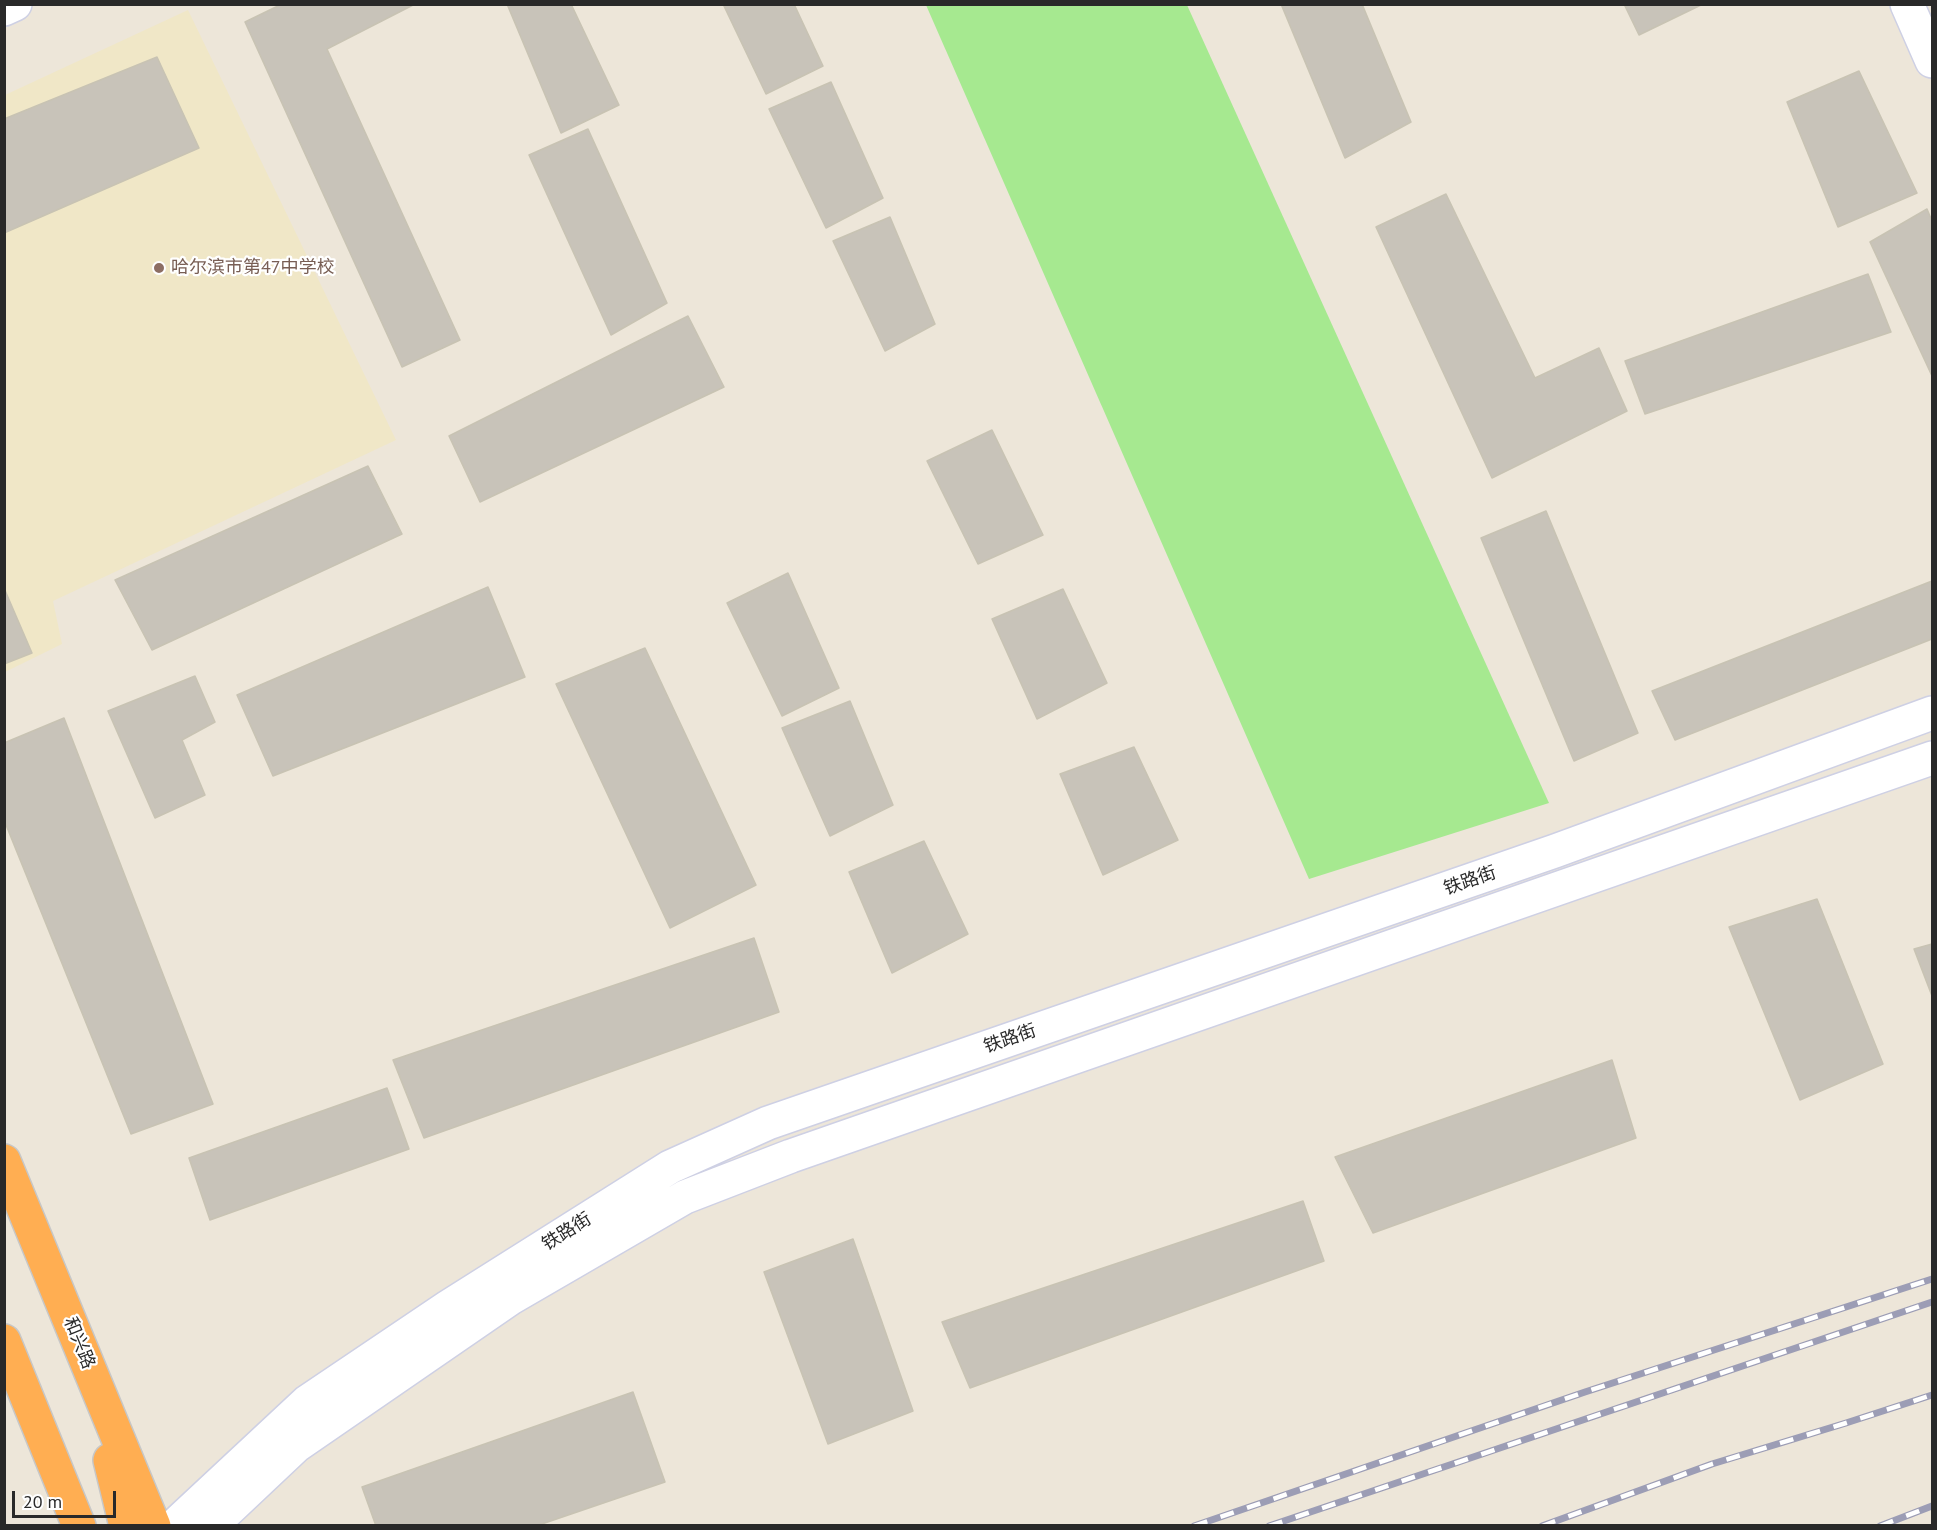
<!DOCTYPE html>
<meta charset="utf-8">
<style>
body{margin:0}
#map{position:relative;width:1937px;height:1530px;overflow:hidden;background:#ede6d9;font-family:"PT Sans",sans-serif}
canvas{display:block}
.frame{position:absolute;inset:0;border:6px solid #292929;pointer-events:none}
.scale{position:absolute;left:12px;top:1491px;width:104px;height:27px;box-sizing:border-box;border:3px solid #292929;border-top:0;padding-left:8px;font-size:18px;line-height:21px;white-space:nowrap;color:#292929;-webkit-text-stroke:4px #fff;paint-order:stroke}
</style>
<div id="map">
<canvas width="1937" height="1530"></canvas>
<div class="frame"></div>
<div class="scale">20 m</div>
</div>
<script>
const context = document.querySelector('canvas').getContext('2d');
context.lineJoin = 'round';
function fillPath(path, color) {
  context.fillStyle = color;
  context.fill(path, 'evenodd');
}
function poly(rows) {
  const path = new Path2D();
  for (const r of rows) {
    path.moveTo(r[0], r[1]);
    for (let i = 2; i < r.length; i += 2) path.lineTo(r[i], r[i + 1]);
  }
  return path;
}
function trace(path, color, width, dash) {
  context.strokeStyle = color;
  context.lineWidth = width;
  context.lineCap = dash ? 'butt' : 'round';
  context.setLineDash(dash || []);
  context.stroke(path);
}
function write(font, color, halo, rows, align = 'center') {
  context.font = font + ' "PT Sans","Noto Sans SC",sans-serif';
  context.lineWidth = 4.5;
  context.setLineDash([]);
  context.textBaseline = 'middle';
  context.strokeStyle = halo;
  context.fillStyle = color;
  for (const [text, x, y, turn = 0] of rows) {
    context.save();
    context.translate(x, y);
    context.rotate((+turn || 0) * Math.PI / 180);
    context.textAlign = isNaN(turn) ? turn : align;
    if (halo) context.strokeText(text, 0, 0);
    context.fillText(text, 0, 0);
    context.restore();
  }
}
fillPath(poly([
 [188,10,396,440,53,601,62,644,5,672,5,95]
]), '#f0e7c7');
fillPath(poly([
 [926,5,1187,5,1549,803,1309,879]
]), '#a6e990');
const building = poly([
 [282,4,415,4,327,49,460,340,402,367,245,22,282,4],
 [507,4,571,4,619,105,561,133,507,4],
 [723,4,794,4,823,66,766,94,723,4],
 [1281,4,1362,4,1411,122,1345,158,1281,4],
 [1624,4,1703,4,1639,35,1624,4],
 [157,57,199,148,4,233,4,119,157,57],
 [1859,71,1917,193,1838,227,1787,102,1859,71],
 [831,82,883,198,826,228,769,109,831,82],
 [588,129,667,303,611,335,529,155,588,129],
 [1446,194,1535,378,1599,348,1627,411,1492,478,1376,227,1446,194],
 [1927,209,1932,221,1932,376,1870,242,1927,209],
 [890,217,935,324,885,351,833,241,890,217],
 [1868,274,1891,332,1645,414,1625,361,1868,274],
 [688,316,724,387,480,502,449,436,688,316],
 [992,430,1043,535,978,564,927,461,992,430],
 [368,466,402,534,152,650,115,580,368,466],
 [1546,511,1638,733,1574,761,1481,538,1546,511],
 [788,573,839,688,782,716,727,603,788,573],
 [1932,581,1932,639,1675,740,1652,691,1932,581],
 [488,587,525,677,273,776,237,695,488,587],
 [4,588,32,653,4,664,4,588],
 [1063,589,1107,683,1037,719,992,619,1063,589],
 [645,648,756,885,670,928,556,684,645,648],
 [195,676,215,722,182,740,205,795,155,818,108,711,195,676],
 [850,701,893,805,830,836,782,728,850,701],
 [64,718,213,1104,131,1134,4,820,4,743,64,718],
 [1134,747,1178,840,1103,875,1060,774,1134,747],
 [924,841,968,934,892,973,849,872,924,841],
 [1817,899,1883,1064,1800,1100,1729,927,1817,899],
 [754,938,779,1012,424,1138,393,1060,754,938],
 [1932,944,1932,996,1914,949,1932,944],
 [1612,1060,1636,1138,1373,1233,1335,1157,1612,1060],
 [387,1088,409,1149,210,1220,189,1158,387,1088],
 [1303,1201,1324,1261,970,1388,942,1322,1303,1201],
 [853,1239,913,1411,828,1444,764,1272,853,1239],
 [633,1392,665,1482,536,1526,376,1526,362,1487,633,1392]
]);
fillPath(building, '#c8c3b9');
trace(building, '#c8c3b3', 1.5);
const secondary = poly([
 [1907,4,1932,61],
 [4,9,15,4],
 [174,1526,307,1402,448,1307,670,1167,768,1123,1555,851,1932,713],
 [211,1526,296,1446,511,1298,685,1197,791,1156,1932,758]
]);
const highway = poly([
 [4,1161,154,1526],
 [4,1341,79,1526],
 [110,1460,126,1526]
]);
trace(secondary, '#ced0e4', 36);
trace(highway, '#c7c7c7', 36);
trace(secondary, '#fff', 33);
trace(highway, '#ffae52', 33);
const rail = poly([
 [1194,1526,1585,1392,1932,1279],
 [1269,1526,1932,1302],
 [1542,1526,1712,1464,1846,1423,1932,1395],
 [1880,1526,1932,1506]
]);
trace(rail, '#9c9db5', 7);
trace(rail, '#fff', 4.5, [14]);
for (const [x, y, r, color] of [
 [159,268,6,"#8d6e63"]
]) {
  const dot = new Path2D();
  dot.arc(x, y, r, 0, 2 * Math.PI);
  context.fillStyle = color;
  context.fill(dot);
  trace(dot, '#fff', 2);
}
write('18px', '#785e54', '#fff', [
 ["哈尔滨市第47中学校",171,268]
], 'left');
write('18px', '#292929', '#fff', [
 ["铁路街",1470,881,-19],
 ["铁路街",1010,1039,-19],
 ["铁路街",567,1232,-32],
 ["和兴路",79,1343,68]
]);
</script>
